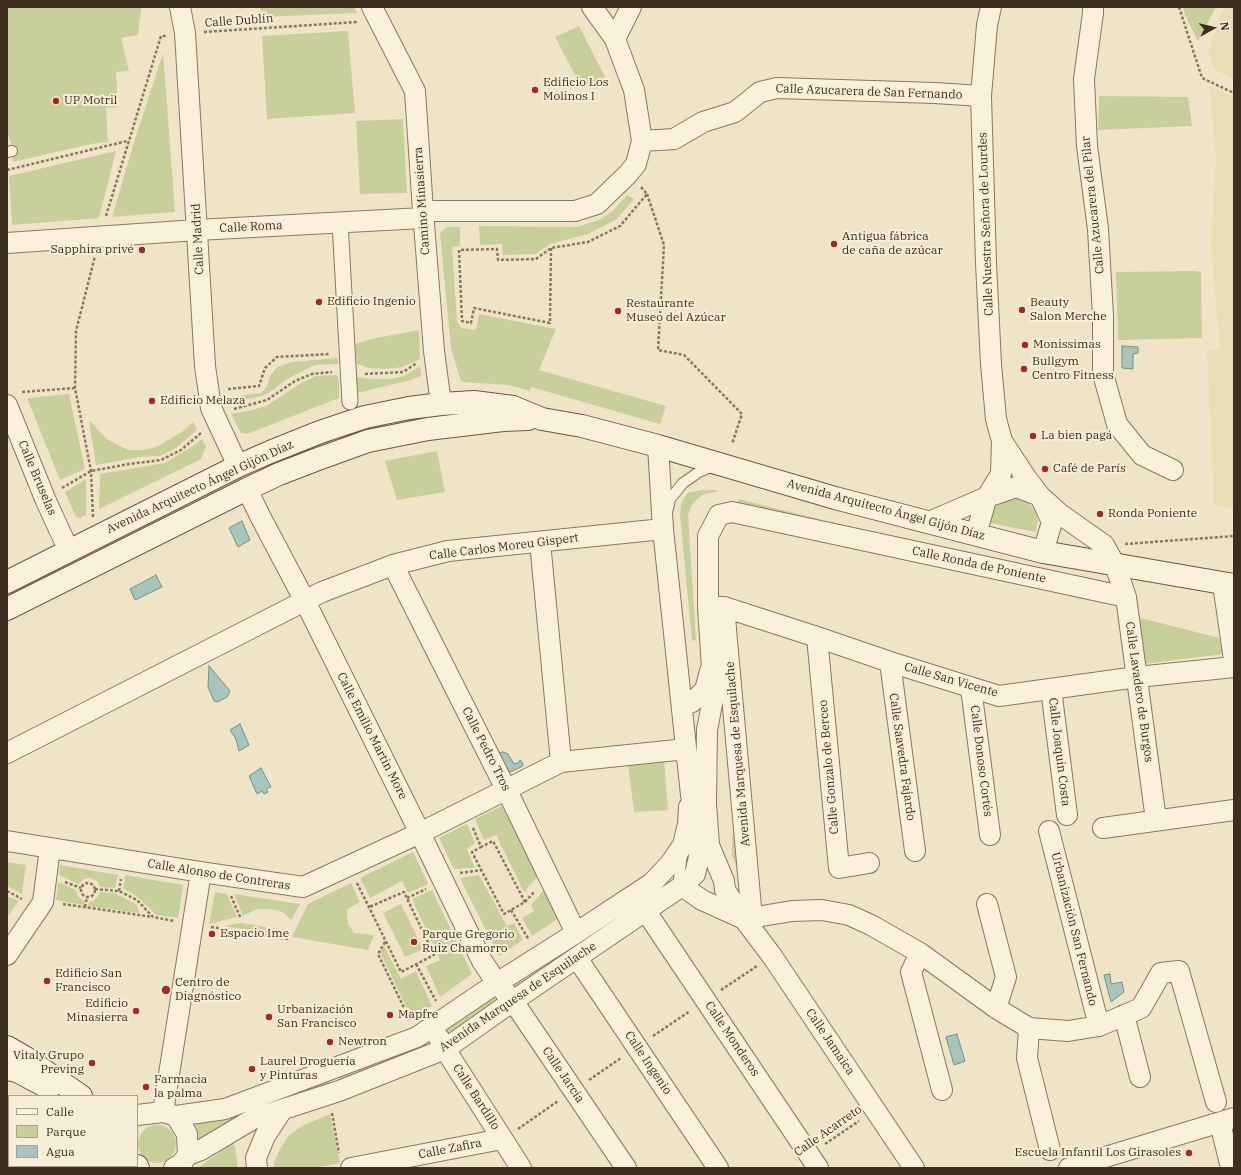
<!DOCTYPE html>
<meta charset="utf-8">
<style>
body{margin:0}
#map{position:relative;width:1241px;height:1175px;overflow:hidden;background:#f0e4c8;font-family:"IBM Plex Serif",serif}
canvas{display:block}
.frame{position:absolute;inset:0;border:8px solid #3d2e20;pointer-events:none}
.legend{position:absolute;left:8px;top:1095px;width:130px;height:72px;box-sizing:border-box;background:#f7eed8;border:1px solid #ada18e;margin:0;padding:5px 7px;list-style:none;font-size:12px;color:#3d2e20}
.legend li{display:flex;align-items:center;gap:8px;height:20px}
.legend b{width:20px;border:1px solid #ada18e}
.north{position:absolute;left:1193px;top:8px;width:40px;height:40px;-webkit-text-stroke:3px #f7eed8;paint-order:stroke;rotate:82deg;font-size:11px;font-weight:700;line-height:16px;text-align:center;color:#3d2e20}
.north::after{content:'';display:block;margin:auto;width:14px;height:18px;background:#3d2e20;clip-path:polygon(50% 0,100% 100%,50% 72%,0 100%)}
</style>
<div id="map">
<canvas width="1241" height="1175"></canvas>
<div class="frame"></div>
<ul class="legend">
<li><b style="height:5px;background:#faf1dc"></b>Calle</li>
<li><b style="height:11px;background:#c9cf9b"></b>Parque</li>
<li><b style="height:11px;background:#a9c4bc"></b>Agua</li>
</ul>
<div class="north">N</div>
</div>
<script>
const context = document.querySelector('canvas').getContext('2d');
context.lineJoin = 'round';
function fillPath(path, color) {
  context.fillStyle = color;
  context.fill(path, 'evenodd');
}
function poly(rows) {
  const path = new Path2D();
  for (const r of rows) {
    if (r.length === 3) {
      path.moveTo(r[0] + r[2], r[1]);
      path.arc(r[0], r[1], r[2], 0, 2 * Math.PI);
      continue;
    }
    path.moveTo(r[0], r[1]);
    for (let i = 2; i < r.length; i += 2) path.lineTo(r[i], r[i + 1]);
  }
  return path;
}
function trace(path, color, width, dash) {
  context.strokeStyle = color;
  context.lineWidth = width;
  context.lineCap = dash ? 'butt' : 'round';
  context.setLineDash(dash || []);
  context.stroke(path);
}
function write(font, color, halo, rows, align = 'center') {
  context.font = font + ' "IBM Plex Serif",serif';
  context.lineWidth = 4;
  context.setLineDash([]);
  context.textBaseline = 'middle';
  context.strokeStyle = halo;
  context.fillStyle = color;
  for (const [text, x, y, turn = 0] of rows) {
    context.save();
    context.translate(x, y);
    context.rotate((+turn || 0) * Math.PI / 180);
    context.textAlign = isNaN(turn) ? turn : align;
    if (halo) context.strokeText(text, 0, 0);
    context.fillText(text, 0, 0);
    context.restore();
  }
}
fillPath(poly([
 [1225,7,1234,7,1234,80,1214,69,1208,53,1222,12],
 [1209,86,1234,97,1234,509,1214,505,1207,351,1220,349,1211,245,1216,158]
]), '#e6deb5');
fillPath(poly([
 [7,7,144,7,141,9,138,35,121,38,129,71,116,72,118,107,106,108,108,142,91,144,13,162,11,142,7,133],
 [260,7,354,7,357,13,262,17],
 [1183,7,1216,7,1198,41,1185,15],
 [579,26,605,77,582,88,555,37],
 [348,31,355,113,267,119,262,36],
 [163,53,175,212,112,217,135,139],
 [1099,96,1188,97,1192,126,1098,130],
 [403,119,407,193,360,194,356,121],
 [116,151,99,218,12,225,9,176],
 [627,195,634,199,617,219,588,234,550,244,536,254,503,255,502,244,480,245,479,226,577,227,599,220,613,211],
 [447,227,460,227,460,246,452,247,457,321,461,328,476,330,479,314,556,329,539,370,666,406,660,424,531,387,530,391,508,385,462,382,459,375,451,348,440,233],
 [1196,271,1201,272,1202,338,1118,340,1116,272],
 [419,330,420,359,403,367,386,369,369,368,357,364,355,344,376,338],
 [338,358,338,364,315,365,287,379,273,390,263,396,226,403,224,398,261,393,267,386,270,376,277,367,292,362],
 [420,366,421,376,411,380,357,393,357,377,373,379,390,379,404,376],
 [337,375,339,382,339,398,247,434,241,433,231,414,252,410,266,406,301,383,316,376],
 [69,394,85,469,60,480,27,398],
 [439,411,438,417,7,599,7,593,259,465,369,425],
 [91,421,98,430,107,439,128,450,143,450,156,447,182,432,193,422,197,430,176,448,160,456,141,457,96,465,89,422],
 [202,439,206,446,201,459,99,509,100,474,165,463,190,448],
 [437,451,445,492,397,500,385,461],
 [86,479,86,515,80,518,76,517,65,492],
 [702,490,716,490,717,492,704,494,697,499,691,507,688,515,696,640,692,641,680,514,681,504,687,493],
 [1016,498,1027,502,1035,510,1038,521,1036,532,990,523,993,509,1002,501],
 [738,499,847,526,846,530,737,503],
 [1137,617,1219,638,1224,654,1143,664],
 [664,760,668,810,634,812,628,764],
 [502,806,538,876,524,892,496,835,484,840,475,819],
 [467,824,475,843,467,849,475,868,454,869,439,838],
 [734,830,738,871,732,855,732,839],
 [413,852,428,884,408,893,402,881,370,898,360,878],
 [7,862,26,865,22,894,7,886],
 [60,865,118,875,115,888,100,887,97,881,90,878,84,879,78,884,59,875],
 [125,875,183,885,178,918,156,915,139,898,123,888],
 [479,875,507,926,514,923,523,940,499,956,460,878],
 [668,881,670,881,670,884,516,991,513,986],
 [58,882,76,890,79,898,85,901,84,905,56,900],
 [351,883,360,902,347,909,348,924,354,933,374,935,368,950,292,937,308,904],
 [432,890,472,974,440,997,426,966,440,960,412,899],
 [544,890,559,918,532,936,522,918,534,911,531,905],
 [100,892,115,893,137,905,139,913,88,906,89,902,93,901,98,897],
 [215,892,227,894,237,917,209,924],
 [234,894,300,904,291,920,283,912,270,909,257,909,243,916],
 [7,896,19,901,7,917],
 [401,904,423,949,405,957,383,913],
 [241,923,286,930,284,936,224,926],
 [384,946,401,979,416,971,432,1006,411,1017,380,952],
 [496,993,502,1001,451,1036,445,1028],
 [427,1040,430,1047,341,1082,339,1075],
 [328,1079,330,1085,199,1140,198,1131,194,1121],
 [330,1114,340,1163,315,1168,274,1168,274,1162,280,1149,289,1135,302,1126],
 [157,1144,19],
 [232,1144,235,1146,238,1168,197,1168]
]), '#c9cf9b');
const water = poly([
 [1122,346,1138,347,1138,353,1133,354,1133,369,1122,368,1122,346],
 [242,521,250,540,238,547,229,528,242,521],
 [156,575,162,587,135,600,130,589,156,575],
 [209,666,230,691,227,697,218,702,214,701,208,687,209,666],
 [240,724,249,745,239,751,236,739,230,730,240,724],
 [503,752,508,754,514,764,518,763,520,760,522,762,523,766,508,773,498,753,503,752],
 [261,768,271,787,266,789,268,792,264,794,262,791,257,794,249,776,261,768],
 [1110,974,1111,984,1122,982,1124,992,1111,1002,1104,975,1110,974],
 [957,1034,965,1061,954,1065,946,1037,957,1034]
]);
fillPath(water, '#a9c4bc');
trace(water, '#6f938a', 1);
const service = poly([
 [7,152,12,151],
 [668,509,670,499,683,483,699,472,715,465],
 [682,853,679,879,682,886]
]);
const pedestrian = poly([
 [340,222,350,402]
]);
const minor = poly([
 [180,7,185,33,205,366,211,408,238,466],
 [372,7,415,91,423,211,434,351,441,404],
 [1093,7,1093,13,1084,79,1087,146,1098,229,1103,316,1103,374,1117,424,1142,455,1173,470],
 [615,39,631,7],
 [642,141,674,139,703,122,735,112,760,92,777,88,935,93,981,96],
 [423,211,575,211,597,204,628,174,636,164,642,141,634,90,615,39,592,7],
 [7,243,197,230,423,218],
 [7,405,46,501,69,551],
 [1002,441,1025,476,1040,496,1060,514,1104,545,1115,565,1126,597,1156,820],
 [247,489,260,516,305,601,420,833,482,961,497,983,513,1001,626,1168],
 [929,522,987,497,1016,487,1040,496,1052,522,1043,552],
 [976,534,987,497,1001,474,1002,441,996,419,991,364,986,263,981,96,987,25,991,7],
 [540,542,561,762],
 [393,565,514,805,576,933],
 [1223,584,1234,660],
 [1126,597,732,512,719,515,708,536,708,607,724,607,817,637,890,662,999,696,1137,677,1234,667],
 [708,607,712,668,716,683,707,730,706,804,709,845,724,881,725,890,744,919,772,956,914,1168],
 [724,607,752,918],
 [817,637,839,868,869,863],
 [890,662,915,851],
 [971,688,990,835],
 [1051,689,1067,815],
 [682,706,692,702,705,690,710,671],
 [7,753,322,592,393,565,448,551,663,529],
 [1103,828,1234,810],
 [1049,831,1099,1026],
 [7,841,201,872,303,887,420,833,561,762,686,749],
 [682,886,702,900,744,919,792,911,822,910,849,915,871,925,920,953,996,1008,1029,1028,1068,1031,1099,1026,1141,1008,1161,973,1179,971,1216,1102],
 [987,904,1006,977,996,1008],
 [645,910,818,1168],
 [920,953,911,972,942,1090],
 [7,955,43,902,50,848],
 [577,958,718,1168],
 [1124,1015,1140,1077],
 [1029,1028,1027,1058,1050,1150],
 [439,1038,445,1049,521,1168],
 [163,1112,201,872],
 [137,1115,163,1112,176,1116,225,1109,417,1037,497,983,576,933,652,883,670,864,683,845,688,824,689,807],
 [176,1116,187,1134,188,1155],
 [1220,1123,1231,1168],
 [174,1168,181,1164,188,1155,201,1150,253,1119,339,1091,445,1049,513,1001,682,886,695,874,699,857,700,830,691,795,663,529,658,446],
 [257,1168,256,1158,265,1136,282,1110],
 [351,1168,502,1139],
 [1069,1168,1234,1118]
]);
const secondary = poly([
 [7,582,238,466,270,452,320,432,365,417,409,408,441,404,474,402,513,407,542,419,582,426,658,446,835,498,1043,552,1234,585],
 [7,609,247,489,279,474,318,459,368,441,428,429,503,420,528,419],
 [7,1047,26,1058,81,1096],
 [7,1069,17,1071,49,1088],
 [114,1166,116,1168],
 [137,1166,138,1168]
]);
trace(service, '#8d765c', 12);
trace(pedestrian, '#8d765c', 17);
trace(minor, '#8d765c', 22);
trace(secondary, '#6f573f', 24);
trace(poly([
 [1179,7,1202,78,1234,93],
 [204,32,357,22],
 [7,170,127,141],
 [647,194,664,245,658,350,684,355,742,414,732,444],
 [106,216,161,36,166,36],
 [551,248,550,323,474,308,471,323,462,321,459,250,497,249,498,260,536,259,551,248,588,242,620,226,647,194,641,187],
 [365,374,403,372,417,363],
 [228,389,259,386,265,368,277,357,330,354],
 [22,392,75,388],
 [234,409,267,400,295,381,312,374,332,372],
 [62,488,91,471,129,464,161,460,181,450,201,433],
 [93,517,91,471,75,388,76,331,95,256],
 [1125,544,1234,536],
 [473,828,481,847,493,841,525,902,504,914,472,852,481,847],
 [460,873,482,870],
 [65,882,81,888],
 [88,890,7],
 [357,883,401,972,434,955,404,892,369,907],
 [95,889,119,891,137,900,153,917,174,921],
 [7,891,22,899],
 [119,891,121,879],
 [231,896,241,919],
 [407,898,426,889],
 [525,902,534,892],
 [63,904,153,917],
 [85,907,87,897],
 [511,910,529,940],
 [211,927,288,939],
 [385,942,378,954,410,1020],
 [416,964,436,1001],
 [721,990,757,966],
 [653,1036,690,1011],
 [589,1080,621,1058],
 [332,1113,339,1153],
 [518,1129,558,1101],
 [825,1144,859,1121]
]), '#8d765c', 2.5, [3, 2]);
trace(service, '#faf1dc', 10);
trace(pedestrian, '#faf1dc', 15);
trace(minor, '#faf1dc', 20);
trace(secondary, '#faf1dc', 22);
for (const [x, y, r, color] of [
 [535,90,4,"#9e2a2b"],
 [56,101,4,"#9e2a2b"],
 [834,244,4,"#9e2a2b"],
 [142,250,4,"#9e2a2b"],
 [319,302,4,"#9e2a2b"],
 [1022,310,4,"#9e2a2b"],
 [618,311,4,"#9e2a2b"],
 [1025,345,4,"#9e2a2b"],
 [1024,369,4,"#9e2a2b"],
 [152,401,4,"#9e2a2b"],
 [1033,436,4,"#9e2a2b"],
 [1045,469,4,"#9e2a2b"],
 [1100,514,4,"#9e2a2b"],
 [212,934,4,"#9e2a2b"],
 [414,942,4,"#9e2a2b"],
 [47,981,4,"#9e2a2b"],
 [166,990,5,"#9e2a2b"],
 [136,1011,4,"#9e2a2b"],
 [390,1015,4,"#9e2a2b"],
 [269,1017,4,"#9e2a2b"],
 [330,1042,4,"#9e2a2b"],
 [92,1063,4,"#9e2a2b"],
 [252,1069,4,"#9e2a2b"],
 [146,1087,4,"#9e2a2b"],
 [1189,1153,4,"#9e2a2b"]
]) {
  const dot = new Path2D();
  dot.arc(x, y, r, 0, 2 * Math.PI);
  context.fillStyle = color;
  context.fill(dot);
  trace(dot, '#f7eed8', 1.5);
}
write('12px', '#3d2e20', '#f7eed8', [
 ["Calle Dublín",239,21,-4],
 ["Calle Azucarera de San Fernando",869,92,2],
 ["Camino Minasierra",422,201,-94],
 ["Calle Azucarera del Pilar",1093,205,-96],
 ["Calle Nuestra Señora de Lourdes",986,224,-92],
 ["Calle Roma",251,227,-3],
 ["Calle Madrid",198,239,-93],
 ["Calle Bruselas",37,478,67],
 ["Avenida Arquitecto Ángel Gijón Díaz",200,487,-25],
 ["Avenida Arquitecto Ángel Gijón Díaz",886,510,15],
 ["Calle Carlos Moreu Gispert",504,547,-7],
 ["Calle Ronda de Poniente",979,565,12],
 ["Calle San Vicente",951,680,16],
 ["Calle Lavadero de Burgos",1139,692,82],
 ["Calle Emilio Martín More",372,736,63],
 ["Calle Pedro Tros",486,749,63],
 ["Calle Joaquín Costa",1059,752,83],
 ["Avenida Marquesa de Esquilache",738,754,-95],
 ["Calle Saavedra Fajardo",902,757,82],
 ["Calle Donoso Cortés",981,761,83],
 ["Calle Gonzalo de Berceo",829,767,-95],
 ["Calle Alonso de Contreras",219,875,9],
 ["Urbanización San Fernando",1074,929,76],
 ["Avenida Marquesa de Esquilache",518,997,-34],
 ["Calle Monderos",732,1039,56],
 ["Calle Jamaica",830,1042,56],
 ["Calle Ingenio",648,1063,56],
 ["Calle Jarcia",563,1075,56],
 ["Calle Bardillo",476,1097,57],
 ["Calle Acarreto",828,1131,-35],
 ["Calle Zafira",450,1149,-11]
]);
write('12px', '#3d2e20', '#f7eed8', [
 ["Edificio Los",543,83],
 ["Molinos I",543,97],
 ["UP Motril",64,101],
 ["Antigua fábrica",842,237],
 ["de caña de azúcar",842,251],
 ["Sapphira privé",134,250,"right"],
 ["Edificio Ingenio",327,302],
 ["Beauty",1030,303],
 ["Salon Merche",1030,317],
 ["Restaurante",626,304],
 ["Museo del Azúcar",626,318],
 ["Monissimas",1033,345],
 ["Bullgym",1032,362],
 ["Centro Fitness",1032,376],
 ["Edificio Melaza",160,401],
 ["La bien pagá",1041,436],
 ["Café de París",1053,469],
 ["Ronda Poniente",1108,514],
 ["Espacio Ime",220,934],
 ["Parque Gregorio",422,935],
 ["Ruiz Chamorro",422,949],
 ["Edificio San",55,974],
 ["Francisco",55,988],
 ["Centro de",175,983],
 ["Diagnóstico",175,997],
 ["Edificio",128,1004,"right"],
 ["Minasierra",128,1018,"right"],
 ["Urbanización",277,1010],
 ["San Francisco",277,1024],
 ["Mapfre",398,1015],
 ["Newtron",338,1042],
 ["Vitaly Grupo",84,1056,"right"],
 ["Preving",84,1070,"right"],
 ["Laurel Droguería",260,1062],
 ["y Pinturas",260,1076],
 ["Farmacia",154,1080],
 ["la palma",154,1094],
 ["Escuela Infantil Los Girasoles",1181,1153,"right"]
], 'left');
</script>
